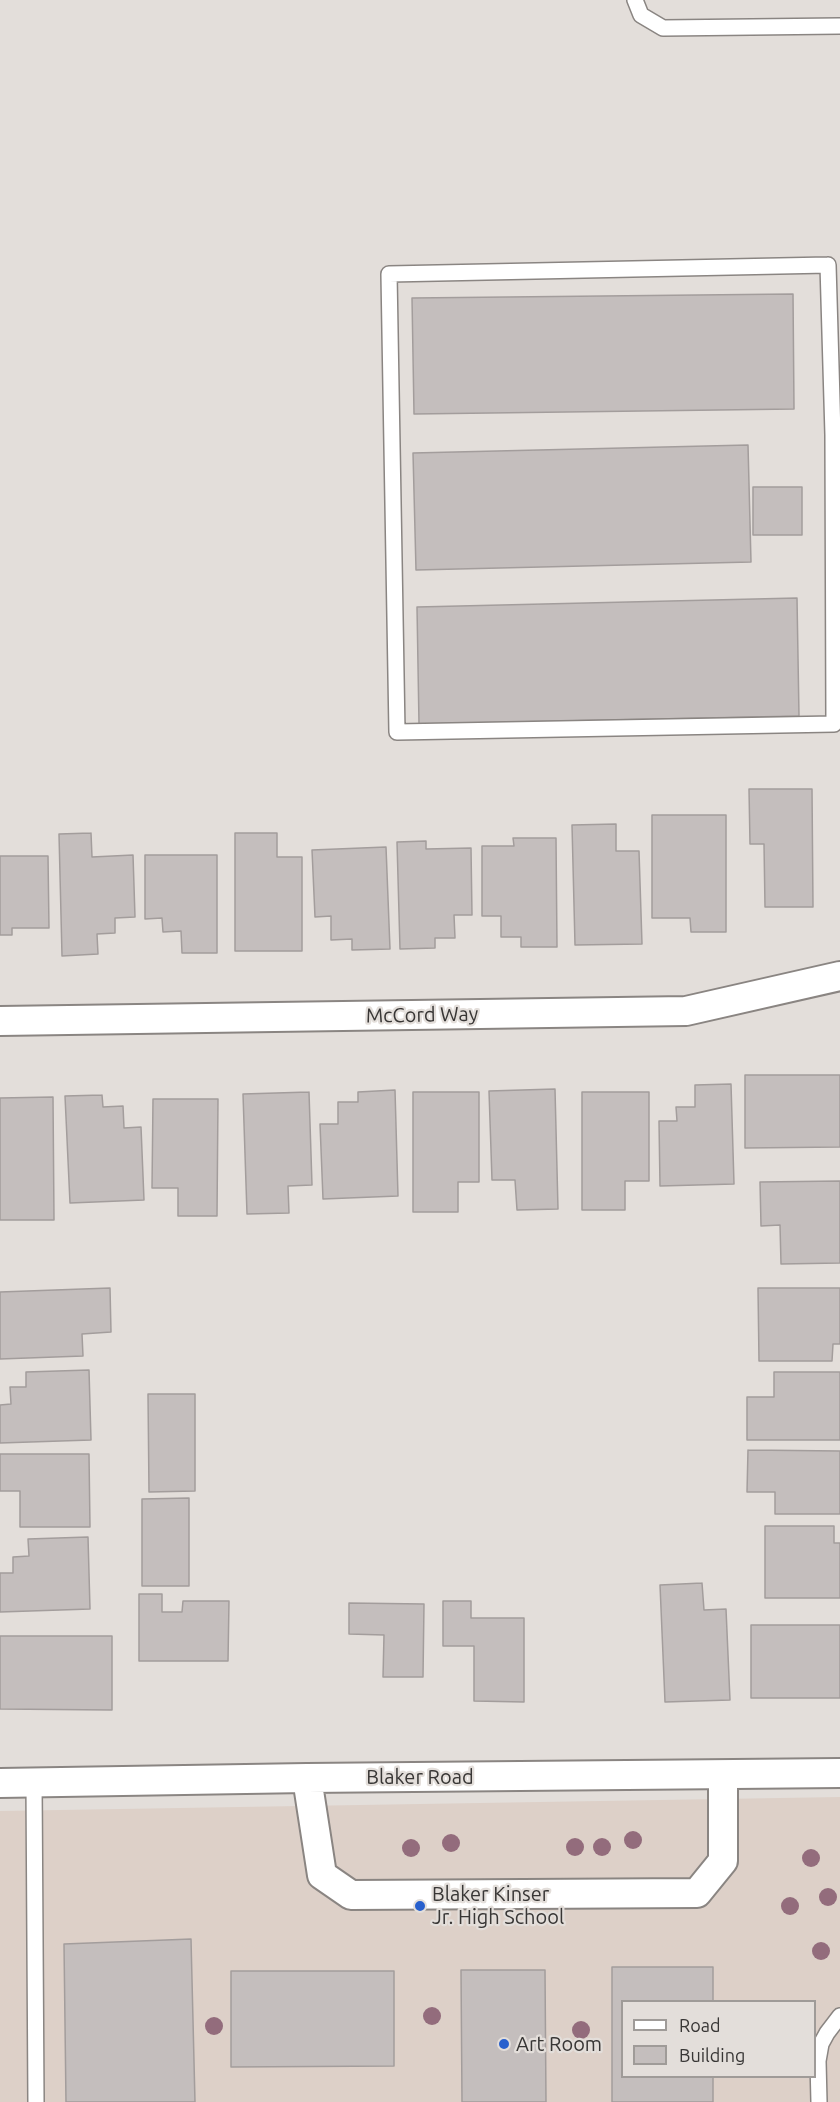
<!DOCTYPE html>
<style>
body{margin:0}
#map{position:relative;width:840px;height:2102px;overflow:hidden;background:#e3deda;font-family:Ubuntu,sans-serif}
canvas{display:block}
.legend{position:absolute;left:621px;top:2000px;width:195px;height:78px;box-sizing:border-box;background:#e3deda;border:2px solid #9f9b98;margin:0;padding:8px 10px;list-style:none;font-size:18px;color:#383635}
.legend li{display:flex;align-items:center;gap:12px;height:30px}
.legend b{width:30px;border:2px solid #9f9b98}
</style>
<div id="map">
<canvas width="840" height="2102"></canvas>
<ul class="legend">
<li><b style="height:8px;background:#fff"></b>Road</li>
<li><b style="height:16px;background:#c4bebd"></b>Building</li>
</ul>
</div>
<script>
const context = document.querySelector('canvas').getContext('2d');
context.lineJoin = 'round';
function fillPath(path, color) {
  context.fillStyle = color;
  context.fill(path, 'evenodd');
}
function poly(rows) {
  const path = new Path2D();
  for (const r of rows) {
    path.moveTo(r[0], r[1]);
    for (let i = 2; i < r.length; i += 2) path.lineTo(r[i], r[i + 1]);
  }
  return path;
}
function trace(path, color, width, dash) {
  context.strokeStyle = color;
  context.lineWidth = width;
  context.lineCap = dash ? 'butt' : 'round';
  context.setLineDash(dash || []);
  context.stroke(path);
}
function write(font, color, halo, rows, align = 'center') {
  context.font = font + ' Ubuntu,sans-serif';
  context.lineWidth = 4.5;
  context.setLineDash([]);
  context.textBaseline = 'middle';
  context.strokeStyle = halo;
  context.fillStyle = color;
  for (const [text, x, y, turn = 0] of rows) {
    context.save();
    context.translate(x, y);
    context.rotate((+turn || 0) * Math.PI / 180);
    context.textAlign = isNaN(turn) ? turn : align;
    if (halo) context.strokeText(text, 0, 0);
    context.fillText(text, 0, 0);
    context.restore();
  }
}
fillPath(poly([
 [840,1797,840,2102,0,2102,0,1811],
 [622,2002,814,2002,814,2076,622,2076]
]), '#ddd0c8');
const building = poly([
 [793,294,794,409,414,414,412,298,793,294],
 [748,445,751,562,416,570,413,453,748,445],
 [753,487,802,487,802,535,753,535,753,487],
 [797,598,799,716,419,724,417,607,797,598],
 [749,789,812,789,813,907,765,907,764,844,750,844,749,789],
 [652,815,726,815,726,932,691,932,690,918,652,918,652,815],
 [616,824,616,851,639,851,642,944,575,945,572,825,616,824],
 [91,833,92,857,133,855,135,917,115,918,115,933,97,934,98,954,62,956,59,834,91,833],
 [235,833,277,833,277,857,302,857,302,951,235,951,235,833],
 [513,838,556,838,557,947,521,947,521,937,501,937,501,916,482,916,482,846,514,846,513,838],
 [426,841,426,849,471,848,472,915,454,915,455,938,435,938,435,948,400,949,397,842,426,841],
 [386,847,390,949,352,950,352,939,331,940,331,916,315,917,312,850,386,847],
 [145,855,217,855,217,953,182,953,181,931,163,932,162,918,145,919,145,855],
 [0,856,48,856,49,928,12,928,12,935,0,935,0,856],
 [745,1075,840,1075,840,1147,745,1148,745,1075],
 [731,1084,734,1184,660,1186,659,1121,677,1121,676,1107,695,1107,695,1085,731,1084],
 [555,1089,558,1209,517,1210,515,1180,492,1180,489,1091,555,1089],
 [395,1090,398,1196,323,1199,320,1124,338,1124,338,1102,358,1102,358,1092,395,1090],
 [309,1092,312,1185,288,1186,289,1213,247,1214,243,1094,309,1092],
 [413,1092,479,1092,479,1182,458,1182,458,1212,413,1212,413,1092],
 [582,1092,649,1092,649,1181,625,1181,625,1210,582,1210,582,1092],
 [102,1095,103,1107,123,1106,124,1128,141,1127,144,1200,70,1203,65,1096,102,1095],
 [53,1097,54,1220,0,1220,0,1098,53,1097],
 [153,1099,218,1099,217,1216,178,1216,178,1188,152,1188,153,1099],
 [840,1181,840,1263,781,1264,780,1225,761,1226,760,1182,840,1181],
 [110,1288,111,1332,82,1334,83,1356,0,1359,0,1292,110,1288],
 [758,1288,840,1288,840,1344,833,1344,832,1361,759,1361,758,1288],
 [89,1370,91,1440,0,1443,0,1405,11,1404,10,1387,26,1387,26,1372,89,1370],
 [774,1372,840,1372,840,1440,747,1440,747,1397,774,1397,774,1372],
 [148,1394,195,1394,195,1491,149,1492,148,1394],
 [748,1450,840,1451,840,1514,775,1514,775,1492,747,1492,748,1450],
 [0,1454,89,1454,90,1527,20,1527,20,1491,0,1491,0,1454],
 [189,1498,189,1586,142,1586,142,1499,189,1498],
 [765,1526,834,1526,834,1543,840,1543,840,1598,765,1598,765,1526],
 [88,1537,90,1609,0,1612,0,1573,13,1573,13,1557,29,1556,28,1539,88,1537],
 [702,1583,704,1610,726,1609,730,1700,665,1702,660,1585,702,1583],
 [139,1594,162,1594,162,1612,182,1612,183,1601,229,1601,228,1661,139,1661,139,1594],
 [443,1601,471,1601,471,1618,524,1618,524,1702,474,1701,474,1646,443,1646,443,1601],
 [349,1603,424,1604,423,1677,383,1677,384,1635,349,1634,349,1603],
 [751,1625,840,1625,840,1698,751,1698,751,1625],
 [0,1636,112,1636,112,1710,0,1709,0,1636],
 [191,1939,195,2102,66,2102,64,1944,191,1939],
 [612,1967,713,1967,713,2002,622,2002,622,2076,713,2076,713,2102,612,2102,612,1967],
 [461,1970,545,1970,546,2102,462,2102,461,1970],
 [231,1971,394,1971,394,2066,231,2067,231,1971]
]);
fillPath(building, '#c4bebd');
trace(building, '#a39d9c', 1.5);
const service = poly([
 [635,0,641,15,663,28,840,26],
 [828,265,833,435,834,724,397,732,389,274,828,265],
 [34,1782,36,2102],
 [819,2102,818,2061,821,2044,827,2033,840,2016]
]);
const minor = poly([
 [0,1021,686,1011,840,976],
 [307,1778,322,1875,351,1895,697,1893,723,1861,723,1775],
 [0,1783,307,1778,840,1773]
]);
trace(service, '#8a8582', 18);
trace(minor, '#8a8582', 32);
trace(service, '#fff', 15);
trace(minor, '#fff', 28);
context.fillStyle = '#936c7c';
for (const [x, y] of [
 [633,1840],
 [451,1843],
 [575,1847],
 [602,1847],
 [411,1848],
 [811,1858],
 [828,1897],
 [790,1906],
 [821,1951],
 [432,2016],
 [214,2026],
 [581,2030]
]) {
  context.beginPath();
  context.arc(x, y, 9, 0, 2 * Math.PI);
  context.fill();
}
for (const [x, y, r, color] of [
 [420,1906,6,"#2860cd"],
 [504,2044,6,"#2860cd"]
]) {
  const dot = new Path2D();
  dot.arc(x, y, r, 0, 2 * Math.PI);
  context.fillStyle = color;
  context.fill(dot);
  trace(dot, '#e3deda', 2);
}
write('20px', '#383635', '#e3deda', [
 ["McCord Way",422,1015,-1],
 ["Blaker Road",420,1777]
]);
write('20px', '#383635', '#e3deda', [
 ["Blaker Kinser",432,1894],
 ["Jr. High School",432,1917],
 ["Art Room",516,2044]
], 'left');
</script>
